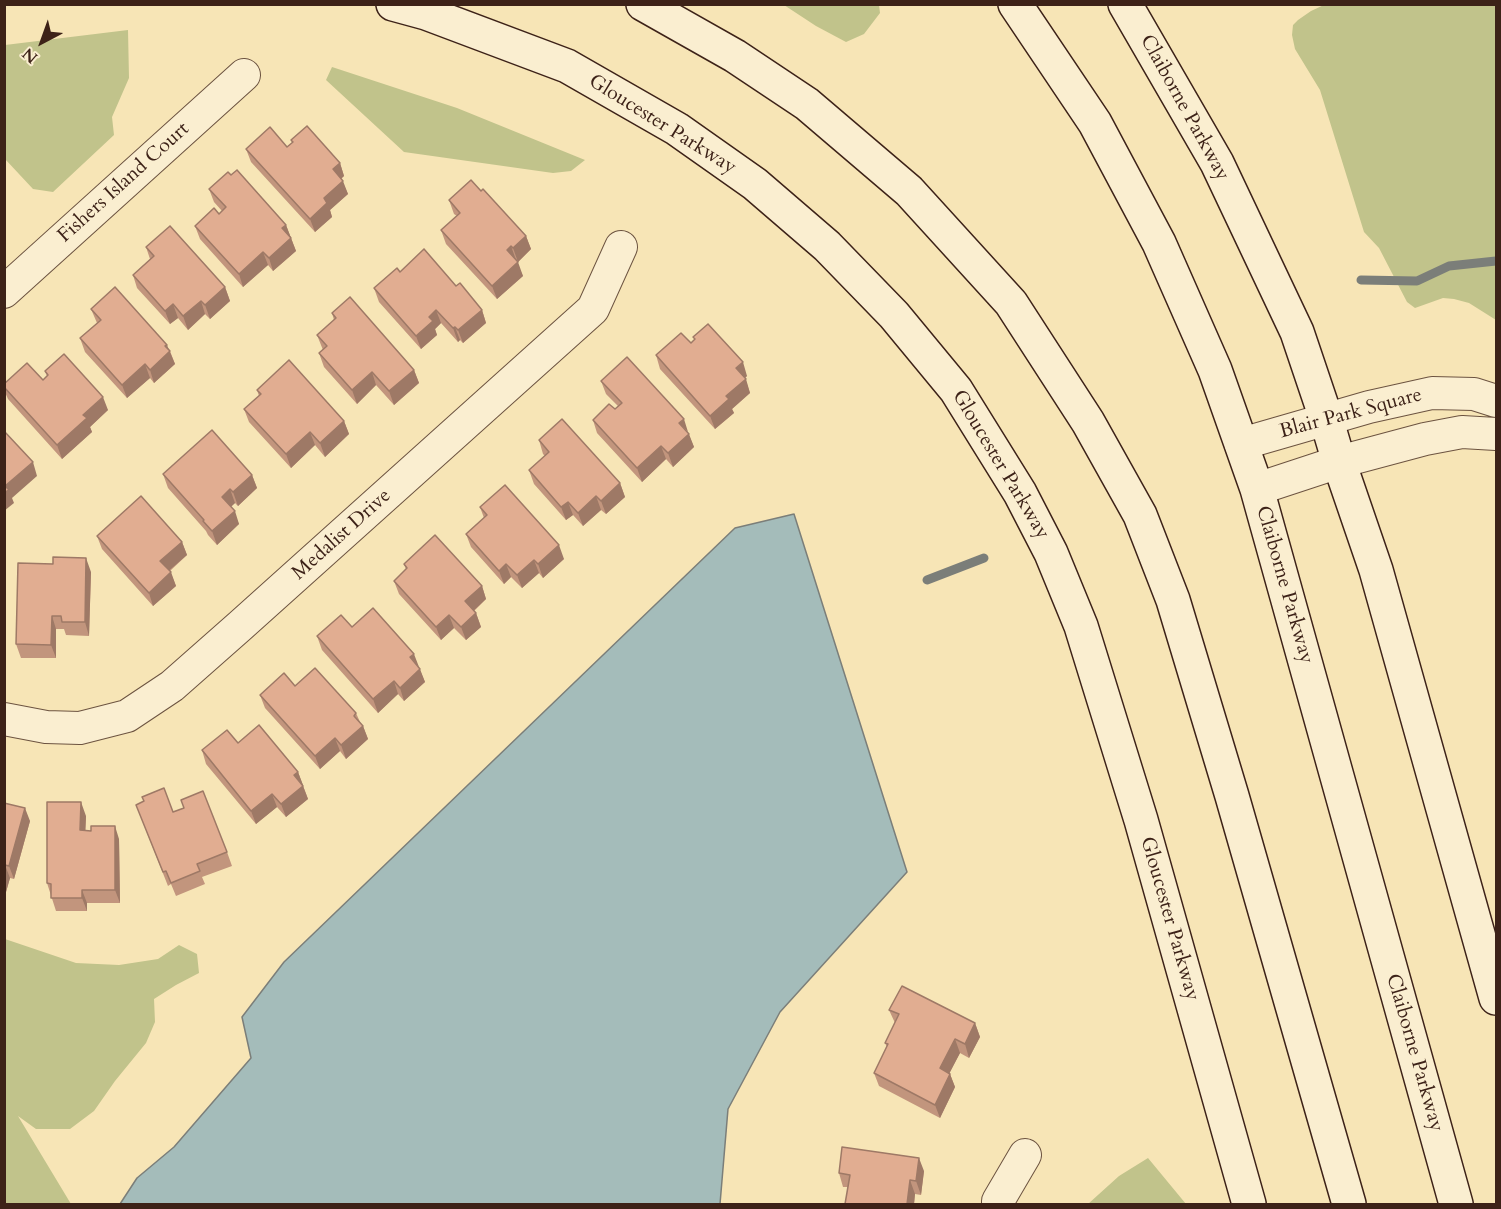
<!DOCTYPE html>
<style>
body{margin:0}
#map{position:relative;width:1501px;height:1209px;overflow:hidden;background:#f7e5b6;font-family:Cardo,serif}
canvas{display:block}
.frame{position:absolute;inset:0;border:6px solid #3d2218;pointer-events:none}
.north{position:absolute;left:12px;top:12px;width:60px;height:60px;-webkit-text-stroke:4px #faeed0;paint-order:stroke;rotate:221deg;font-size:16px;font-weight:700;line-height:24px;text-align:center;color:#3d2218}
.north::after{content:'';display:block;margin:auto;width:21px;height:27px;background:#3d2218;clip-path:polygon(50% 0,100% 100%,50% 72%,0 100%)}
</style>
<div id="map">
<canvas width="1501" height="1209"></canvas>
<div class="frame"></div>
<div class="north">N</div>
</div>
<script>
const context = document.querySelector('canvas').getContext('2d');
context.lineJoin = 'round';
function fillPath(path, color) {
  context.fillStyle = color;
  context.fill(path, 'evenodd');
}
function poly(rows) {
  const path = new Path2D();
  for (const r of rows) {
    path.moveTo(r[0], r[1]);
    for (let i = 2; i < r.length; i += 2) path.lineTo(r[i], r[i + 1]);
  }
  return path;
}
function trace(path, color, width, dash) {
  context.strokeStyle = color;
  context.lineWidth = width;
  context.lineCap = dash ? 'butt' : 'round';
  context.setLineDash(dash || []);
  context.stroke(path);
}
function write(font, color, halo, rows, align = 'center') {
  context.font = font + ' Cardo,serif';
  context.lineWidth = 4.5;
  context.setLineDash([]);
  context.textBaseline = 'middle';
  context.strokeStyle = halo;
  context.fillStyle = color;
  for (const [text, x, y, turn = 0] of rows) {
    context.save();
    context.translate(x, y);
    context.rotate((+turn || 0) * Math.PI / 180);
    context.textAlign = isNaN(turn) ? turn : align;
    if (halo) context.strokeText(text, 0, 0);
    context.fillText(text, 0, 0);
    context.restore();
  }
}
fillPath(poly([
 [1326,4,1496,5,1496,320,1469,303,1454,299,1443,298,1415,308,1407,302,1379,248,1364,232,1320,90,1295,49,1292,35,1293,25,1298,20,1311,11],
 [784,5,879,5,880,13,864,34,846,42,816,26],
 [128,30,129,78,112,117,114,135,53,192,33,189,5,159,5,45],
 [332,67,457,108,585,160,571,171,553,173,404,152,326,80],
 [5,939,76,963,119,965,158,959,179,945,197,954,199,973,176,985,154,999,155,1022,146,1043,115,1081,94,1111,70,1129,36,1129,18,1116,71,1204,5,1204],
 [1148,1158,1186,1204,1088,1204,1119,1176]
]), '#c1c38b');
const water = poly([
 [794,514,907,872,780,1012,728,1109,720,1204,120,1204,137,1178,174,1147,251,1058,242,1017,284,962,735,528,794,514]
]);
fillPath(water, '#a4bcba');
trace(water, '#7b7e79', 1.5);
trace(poly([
 [1361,280,1417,281,1449,266,1496,261],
 [927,580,984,558]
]), '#7b7e79', 9);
const street = poly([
 [4,292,244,75],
 [1241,444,1369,407,1432,393,1474,394,1496,401],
 [1257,489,1339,462,1425,439,1462,432,1496,434],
 [4,719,46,727,80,728,127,716,172,686,240,626,593,309,621,247],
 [998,1204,998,1201,1025,1155]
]);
const secondary = poly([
 [393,4,426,13,567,66,677,129,755,184,827,246,894,315,956,390,1020,493,1051,553,1081,626,1141,820,1249,1204],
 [643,4,735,56,807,104,909,191,1011,303,1088,422,1140,515,1173,600,1232,796,1349,1204],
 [1015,4,1095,123,1159,243,1215,370,1257,489,1456,1204],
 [1125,4,1217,163,1297,332,1326,418,1339,462,1376,570,1496,998]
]);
trace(street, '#6c5340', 34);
trace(secondary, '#3d2218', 36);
trace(street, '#faeed0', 32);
trace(secondary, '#faeed0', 33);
fillPath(poly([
 [291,140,340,163,344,176,341,179,348,194,330,210,332,217,315,232,251,162,246,149,287,147,292,143],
 [209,189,286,225,296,251,273,271,268,265,243,287,200,239,195,226,219,214,222,211,214,202],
 [481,191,526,236,531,249,518,262,515,260,523,276,497,299,446,244,441,230,457,216,454,214,449,200],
 [146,247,225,287,230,301,210,319,205,314,188,330,178,318,170,324,137,288,133,275,150,259],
 [400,272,456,286,482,310,486,323,463,343,460,340,458,342,441,323,435,329,437,335,421,349,379,302,374,288],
 [91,309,169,349,170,351,175,364,154,383,150,378,127,398,85,352,80,338,97,323],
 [332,313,414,370,419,383,394,405,376,385,357,404,324,367,319,353,323,350,317,335,334,320],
 [693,337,747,376,745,378,750,393,732,409,734,413,715,429,660,369,656,355,691,343,695,340],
 [45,371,108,410,90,427,92,432,62,459,8,399,4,390,4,384,43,380,47,376],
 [601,381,688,433,694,447,673,467,666,459,642,482,597,433,593,420,615,409,618,406,606,394],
 [257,390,344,421,349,434,325,457,315,445,291,468,249,422,244,409,259,396],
 [539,440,620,483,625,497,606,514,601,510,583,526,573,515,566,520,534,484,529,470,545,456,543,454],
 [163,474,252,475,257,488,238,506,235,503,231,507,239,524,217,545,208,535,206,531,168,488],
 [480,507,564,559,543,578,539,573,522,588,511,577,504,584,471,547,466,534,484,518],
 [97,536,182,542,187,555,170,571,176,586,153,606,102,549],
 [404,564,482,586,486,599,474,611,476,613,481,627,466,640,454,628,441,640,399,594,394,581,406,569],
 [91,572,89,636,66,635,64,629,56,629,56,658,21,658,16,644],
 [352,627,419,668,425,682,404,701,398,694,378,713,322,650,317,636],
 [295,686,356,713,360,722,363,726,368,739,346,759,340,751,320,769,265,708,260,695],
 [238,743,298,772,308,799,286,817,277,807,256,824,206,764,202,750],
 [4,803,30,821,14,879,10,878,6,892,4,892],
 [136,805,173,812,227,852,232,866,202,877,205,884,176,896,171,884,168,886],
 [86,816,85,830,119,839,120,903,87,903,87,911,56,911,47,883],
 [889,1010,975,1023,980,1037,969,1058,960,1053,949,1073,950,1074,955,1087,940,1118,879,1086,874,1073,887,1047,885,1043,895,1023],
 [924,1171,921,1195,915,1194,914,1204,845,1204,848,1187,843,1187,839,1173]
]), '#c2957d');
fillPath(poly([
 [340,163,344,176,337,182,333,169],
 [343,181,348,194,330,210,332,217,315,232,310,219,324,198],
 [286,225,296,251,273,271,269,258,282,228],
 [526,236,531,249,518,262,513,248],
 [511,246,516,260,512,264,507,250],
 [263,252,268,265,243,287,239,274],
 [518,262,523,276,497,299,492,286],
 [225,287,230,301,210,319,205,305],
 [201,301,205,314,188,330,183,316],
 [173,304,178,318,170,324,165,311],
 [436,310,441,323,435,329,437,335,421,349,416,336,429,317],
 [482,310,486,323,463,343,458,330],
 [455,327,460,340,458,342,453,328],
 [167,345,175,364,154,383,150,370],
 [743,362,747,376,740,382,736,368],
 [145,364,150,378,127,398,122,385],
 [414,370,419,383,394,405,389,391],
 [372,372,376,385,357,404,352,390],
 [746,379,750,393,732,409,734,413,715,429,710,416,726,396],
 [103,397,108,410,90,427,92,432,62,459,57,445,83,415],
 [684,419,688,432,679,423],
 [344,421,349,434,325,457,320,443],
 [310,432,315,445,291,468,286,454],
 [689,434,694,447,673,467,668,453],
 [661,446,666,459,642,482,637,468],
 [33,462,37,476,12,498,14,503,4,511,5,486],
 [252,475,257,488,238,506,233,492],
 [620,483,625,497,606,514,601,501],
 [230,489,235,503,227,510,222,497],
 [596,496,601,510,583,526,578,513],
 [568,502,573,515,566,520,561,507],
 [235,511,239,524,217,545,212,531],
 [182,542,187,555,165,574,160,561],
 [559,545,564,559,543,578,538,564],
 [86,558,91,572,89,636,85,622],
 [534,560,539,573,522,588,517,575],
 [506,564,511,577,504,584,499,571],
 [171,572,176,586,153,606,149,593],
 [482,586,486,599,470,614,465,601],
 [476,613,481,627,466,640,461,627],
 [449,615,454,628,441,640,436,627],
 [52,616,56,629,56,658,51,645],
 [414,654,419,667,410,657],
 [420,669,425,682,404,701,400,688],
 [394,681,398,694,378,713,373,699],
 [363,726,368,739,346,759,341,745],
 [335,738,340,751,320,769,315,756],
 [298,772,303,785,299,789,294,775],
 [303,786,308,799,286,817,281,804],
 [272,794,277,807,256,824,251,811],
 [81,802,86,816,85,844,80,830],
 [25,808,30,821,14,879,9,866],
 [115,826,119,839,120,903,115,890],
 [5,865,10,878,6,892,4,889],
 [82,890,87,903,87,911,82,898],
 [975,1023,980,1037,969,1058,965,1044],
 [955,1039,960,1053,945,1082,940,1068],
 [950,1074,955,1087,940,1118,935,1105],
 [919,1158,924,1171,921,1195,916,1181],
 [910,1180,915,1194,914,1204,907,1204]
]), '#9e7966');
const building = poly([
 [307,126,340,163,333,169,343,181,324,198,327,203,310,219,246,149,270,127,287,147,293,142,291,140,307,126],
 [237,170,286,225,282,228,291,238,269,258,263,252,239,274,195,226,214,208,219,214,226,207,209,189,228,172,231,175,237,170],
 [471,180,481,191,483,189,526,236,513,248,511,246,507,250,518,262,492,286,441,230,460,213,449,200,471,180],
 [170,226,225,287,205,305,201,301,183,316,173,304,165,311,133,275,154,256,146,247,170,226],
 [424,249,456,286,460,283,482,310,458,330,455,327,453,328,436,310,429,317,433,321,416,336,374,288,397,268,400,272,424,249],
 [115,287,167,345,165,346,170,351,150,370,145,364,122,385,80,338,101,320,91,309,115,287],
 [350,297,414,370,389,391,372,372,352,390,319,353,327,346,317,335,336,318,332,313,350,297],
 [708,324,743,362,736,368,746,379,726,396,729,399,710,416,656,355,681,333,691,343,695,339,693,337,708,324],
 [64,354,103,397,83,415,87,418,57,445,4,387,4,384,27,363,43,380,48,375,45,371,64,354],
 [627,357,684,419,679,423,689,434,668,453,661,446,637,468,593,420,609,404,615,409,622,403,601,381,627,357],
 [289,360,344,421,320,443,310,432,286,454,244,409,261,394,257,390,289,360],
 [562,419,620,483,601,501,596,496,578,513,568,502,561,507,529,470,549,452,539,440,562,419],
 [212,430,252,475,233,492,230,489,222,497,235,511,212,531,203,521,204,520,163,474,212,430],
 [4,431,33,462,5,486,9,490,4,493,4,431],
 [505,485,559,545,538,564,534,560,517,575,506,564,499,571,466,534,487,515,480,507,505,485],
 [141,496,182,542,160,561,171,572,149,593,97,536,141,496],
 [435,535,482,586,465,601,476,613,461,627,449,615,436,627,394,581,407,568,404,564,435,535],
 [53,557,86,558,85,622,62,622,61,616,52,616,51,645,16,644,18,563,53,564,53,557],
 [373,608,414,654,410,657,420,669,400,688,394,681,373,699,317,636,341,615,352,627,373,608],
 [315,668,356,713,354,716,363,726,341,745,335,738,315,756,260,695,284,673,295,686,315,668],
 [259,725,298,772,294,775,303,786,281,804,272,794,251,811,202,750,227,730,238,743,259,725],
 [164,788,173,812,184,808,181,800,203,791,227,852,197,864,200,871,171,883,166,871,163,872,136,805,144,801,142,797,164,788],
 [47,802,81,802,80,830,91,831,91,826,115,826,115,890,82,890,82,898,51,898,51,884,47,883,47,802],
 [4,803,25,808,9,866,5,865,4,866,4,803],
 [902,986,975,1023,965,1044,955,1039,940,1068,950,1074,935,1105,874,1073,888,1044,885,1043,899,1014,889,1010,902,986],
 [842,1147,919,1158,916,1181,910,1180,907,1204,845,1204,850,1175,839,1173,842,1147]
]);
fillPath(building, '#e1ad91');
trace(building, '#9e7966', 1.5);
write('20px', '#3d2218', '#faeed0', [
 ["Claiborne Parkway",1184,108,61],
 ["Gloucester Parkway",662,125,32],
 ["Fishers Island Court",124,183,-42],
 ["Blair Park Square",1351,414,-15],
 ["Gloucester Parkway",1000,465,59],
 ["Medalist Drive",342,535,-42],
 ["Claiborne Parkway",1284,585,74],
 ["Gloucester Parkway",1169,919,74],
 ["Claiborne Parkway",1414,1053,74]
]);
</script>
